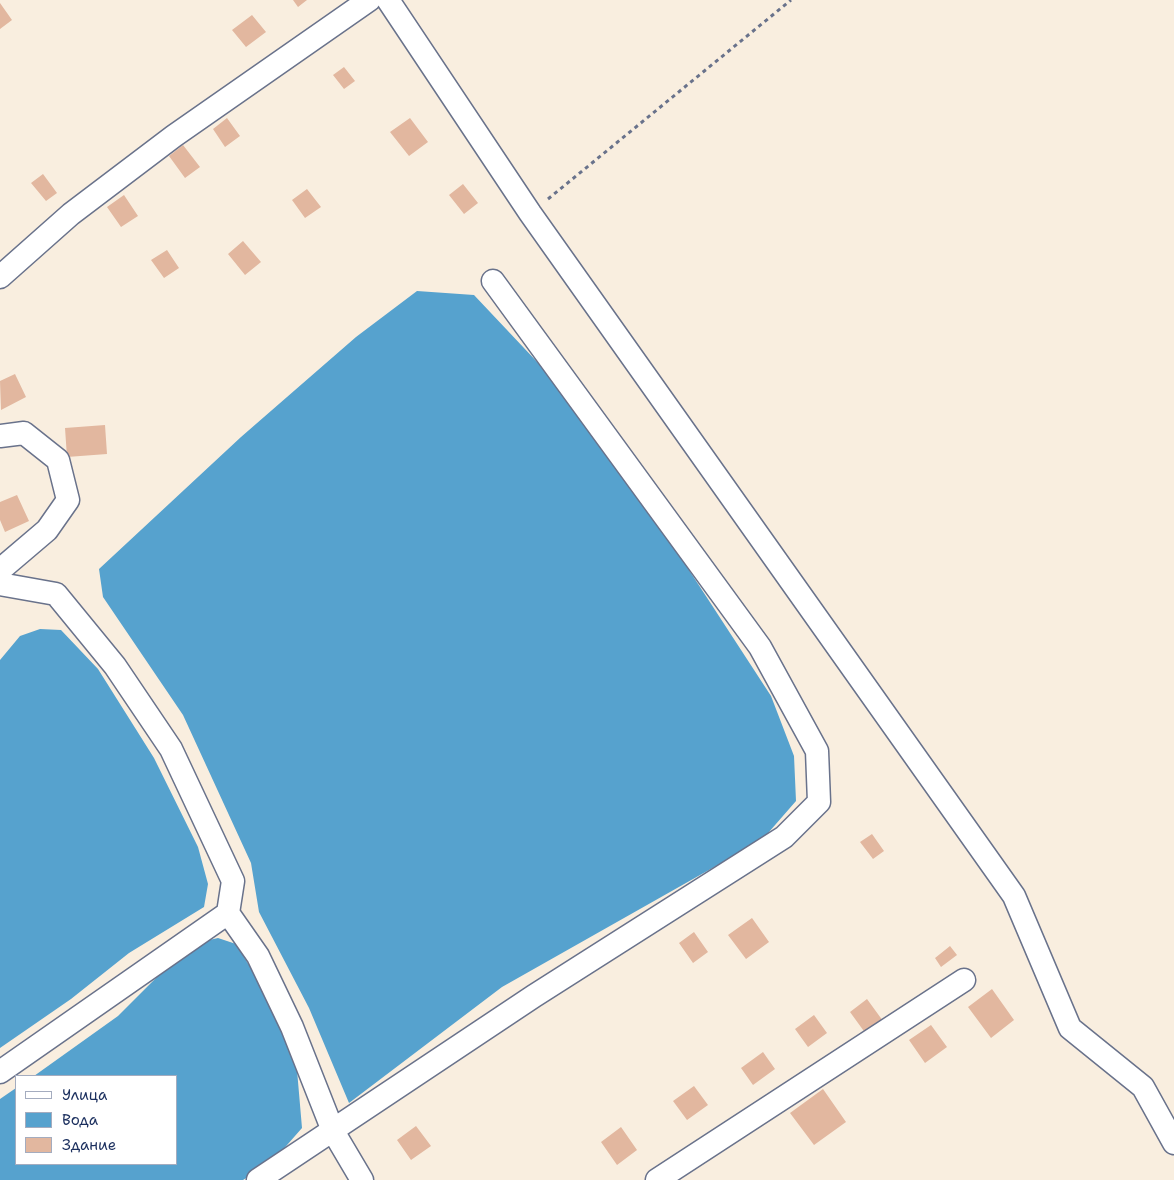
<!DOCTYPE html>
<meta charset="utf-8">
<style>
body{margin:0}
#map{position:relative;width:1174px;height:1180px;overflow:hidden;background:#f9eedf;font-family:"Shantell Sans",sans-serif}
canvas{display:block}
.legend{position:absolute;left:15px;top:1075px;width:162px;height:90px;box-sizing:border-box;background:#fff;border:1px solid #a4acbf;margin:0;padding:6px 9px;list-style:none;font-size:15px;color:#1b2f5e}
.legend li{display:flex;align-items:center;gap:10px;height:25px}
.legend b{width:25px;border:1px solid #a4acbf}
</style>
<div id="map">
<canvas width="1174" height="1180"></canvas>
<ul class="legend">
<li><b style="height:6px;background:#fff"></b>Улица</li>
<li><b style="height:14px;background:#56a2ce"></b>Вода</li>
<li><b style="height:14px;background:#e2b79f"></b>Здание</li>
</ul>
</div>
<script>
const context = document.querySelector('canvas').getContext('2d');
context.lineJoin = 'round';
function fillPath(path, color) {
  context.fillStyle = color;
  context.fill(path, 'evenodd');
}
function poly(rows) {
  const path = new Path2D();
  for (const r of rows) {
    path.moveTo(r[0], r[1]);
    for (let i = 2; i < r.length; i += 2) path.lineTo(r[i], r[i + 1]);
  }
  return path;
}
function trace(path, color, width, dash) {
  context.strokeStyle = color;
  context.lineWidth = width;
  context.lineCap = dash ? 'butt' : 'round';
  context.setLineDash(dash || []);
  context.stroke(path);
}
fillPath(poly([
 [417,291,474,295,557,383,674,547,771,696,794,756,796,801,762,840,502,987,349,1103,309,1008,259,912,251,863,183,715,103,597,99,569,241,437,356,337],
 [40,629,61,630,98,669,154,758,198,847,208,884,204,907,129,953,71,999,0,1048,0,660,20,636],
 [218,938,236,944,268,996,297,1070,302,1128,273,1161,243,1180,0,1180,0,1099,16,1088,16,1164,176,1164,176,1076,34,1076,118,1016,172,962,196,943]
]), '#56a2ce');
fillPath(poly([
 [293,0,307,0,298,7],
 [0,3,12,20,0,29],
 [252,15,266,32,246,47,232,30],
 [344,67,355,81,344,89,333,75],
 [227,118,240,136,225,147,213,129],
 [410,118,428,142,409,156,390,132],
 [183,145,200,167,185,178,169,156],
 [43,174,57,193,46,201,31,183],
 [463,184,478,203,464,214,449,195],
 [307,189,321,207,305,218,292,200],
 [124,195,138,216,121,227,107,207],
 [243,241,261,262,245,275,228,254],
 [167,250,179,268,164,278,151,260],
 [15,374,26,397,1,410,0,381],
 [105,425,107,454,67,457,65,428],
 [17,495,29,521,5,532,0,520,0,502],
 [872,834,884,851,873,859,860,842],
 [752,918,769,942,746,959,728,935],
 [694,932,708,952,693,963,679,943],
 [950,946,957,955,941,967,935,958],
 [992,989,1014,1020,991,1038,968,1007],
 [867,999,883,1021,866,1034,850,1012],
 [814,1015,827,1033,808,1047,795,1029],
 [931,1025,947,1047,925,1063,909,1040],
 [763,1052,775,1069,753,1085,741,1068],
 [694,1086,708,1105,687,1120,673,1101],
 [823,1089,846,1122,814,1145,790,1113],
 [416,1126,431,1146,411,1160,397,1140],
 [621,1127,637,1150,617,1165,601,1142]
]), '#e2b79f');
const street = poly([
 [388,0,530,213,1014,896,1070,1028,1143,1087,1174,1143],
 [0,277,71,214,174,136,369,0],
 [0,436,24,433,58,460,68,500,47,530,0,570],
 [0,584,56,594,115,666,171,749,233,881,228,913,258,956,292,1027,333,1131,362,1180],
 [0,1072,228,913],
 [258,1180,534,996,784,837,819,802,817,751,760,647,493,281],
 [657,1180,964,980]
]);
trace(street, '#69728b', 25);
trace(poly([
 [548,199,791,0]
]), '#69728b', 3, [4, 4]);
trace(street, '#fff', 22);
</script>
